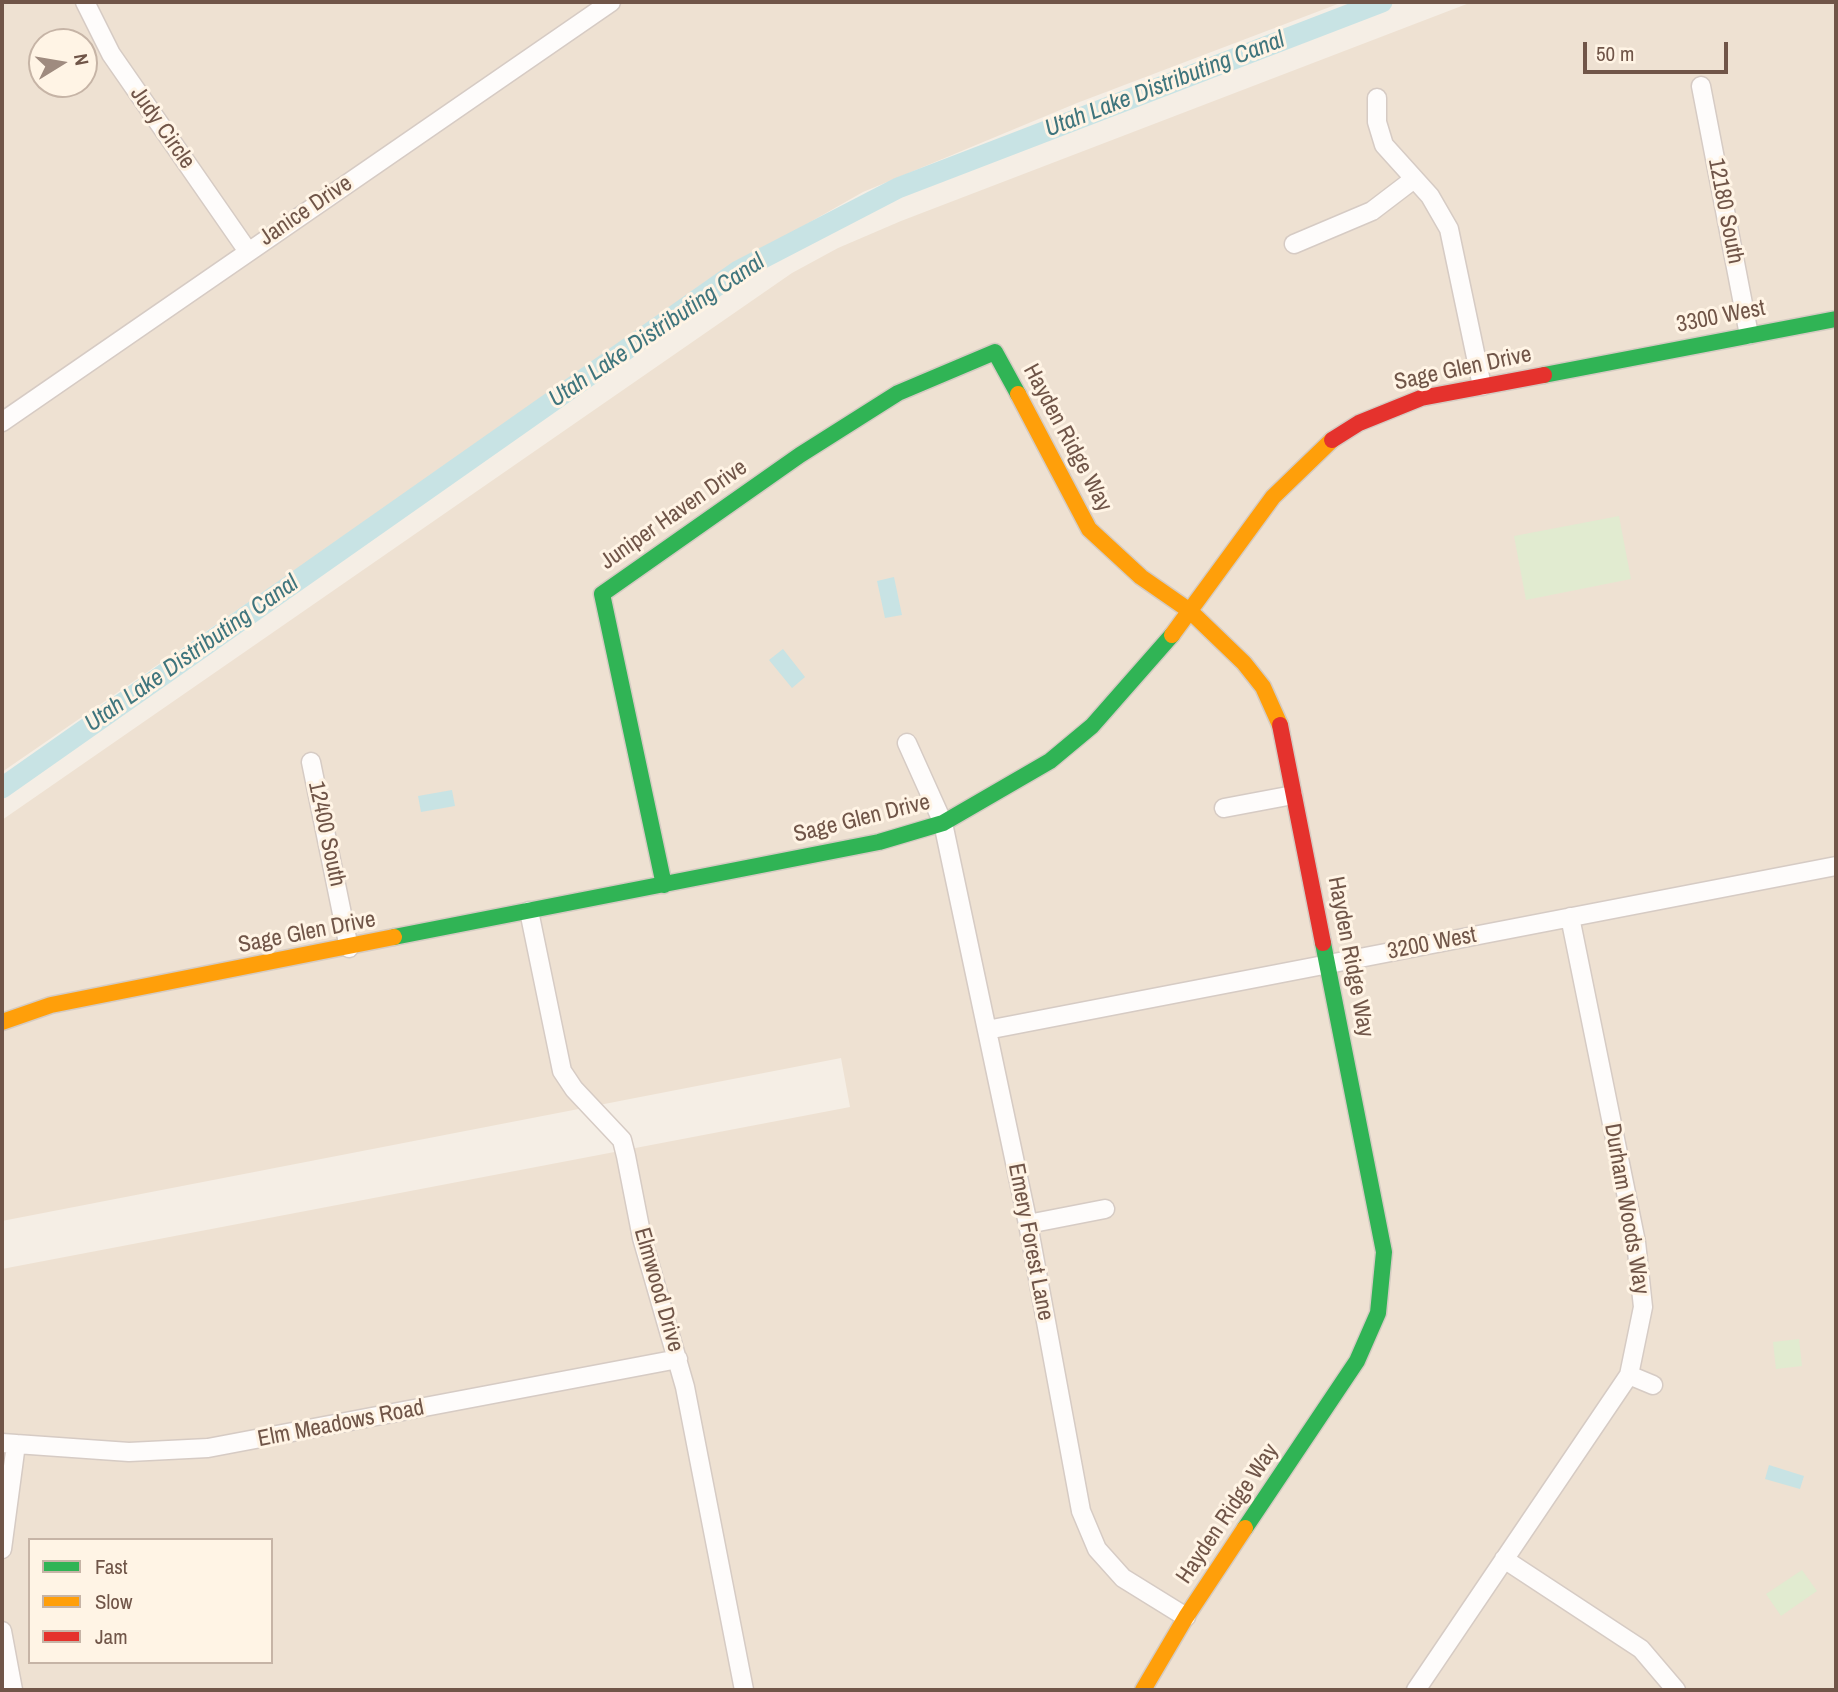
<!DOCTYPE html>
<style>
body{margin:0}
#map{position:relative;width:1838px;height:1692px;overflow:hidden;background:#f5eee5;font-family:"Archivo Narrow",sans-serif}
canvas{display:block}
.frame{position:absolute;inset:0;border:4px solid #705548;pointer-events:none}
.legend{position:absolute;left:28px;top:1538px;width:245px;height:126px;box-sizing:border-box;background:#fff4e5;border:2px solid #c6b4a6;margin:0;padding:9px 12px;list-style:none;font-size:21px;color:#705548}
.legend li{display:flex;align-items:center;gap:14px;height:35px}
.legend b{width:35px;border:2px solid #c6b4a6}
.north{position:absolute;left:28px;top:28px;width:70px;height:70px;box-sizing:border-box;background:#fff4e5;border:2px solid #c6b4a6;border-radius:50%;rotate:79deg;font-size:19px;font-weight:700;line-height:28px;text-align:center;color:#705548}
.north::after{content:'';display:block;margin:auto;width:24px;height:32px;background:#9f8b7f;clip-path:polygon(50% 0,100% 100%,50% 72%,0 100%)}
.scale{position:absolute;left:1583px;top:42px;width:145px;height:32px;box-sizing:border-box;border:4px solid #705548;border-top:0;padding-left:9px;font-size:21px;line-height:24px;white-space:nowrap;color:#705548;-webkit-text-stroke:5px #fff4e5;paint-order:stroke}
</style>
<div id="map">
<canvas width="1838" height="1692"></canvas>
<div class="frame"></div>
<ul class="legend">
<li><b style="height:9px;background:#30b455"></b>Fast</li>
<li><b style="height:9px;background:#ff9f0a"></b>Slow</li>
<li><b style="height:9px;background:#e5322d"></b>Jam</li>
</ul>
<div class="north">N</div>
<div class="scale">50 m</div>
</div>
<script>
const context = document.querySelector('canvas').getContext('2d');
context.lineJoin = 'round';
function fillPath(path, color) {
  context.fillStyle = color;
  context.fill(path, 'evenodd');
}
function poly(rows) {
  const path = new Path2D();
  for (const r of rows) {
    path.moveTo(r[0], r[1]);
    for (let i = 2; i < r.length; i += 2) path.lineTo(r[i], r[i + 1]);
  }
  return path;
}
function trace(path, color, width, dash) {
  context.strokeStyle = color;
  context.lineWidth = width;
  context.lineCap = dash ? 'butt' : 'round';
  context.setLineDash(dash || []);
  context.stroke(path);
}
function write(font, color, halo, rows, align = 'center') {
  context.font = font + ' "Archivo Narrow",sans-serif';
  context.lineWidth = 6;
  context.setLineDash([]);
  context.textBaseline = 'middle';
  context.strokeStyle = halo;
  context.fillStyle = color;
  for (const [text, x, y, turn = 0] of rows) {
    context.save();
    context.translate(x, y);
    context.rotate((+turn || 0) * Math.PI / 180);
    context.textAlign = isNaN(turn) ? turn : align;
    if (halo) context.strokeText(text, 0, 0);
    context.fillText(text, 0, 0);
    context.restore();
  }
}
fillPath(poly([
 [2,2,1343,2,1077,103,863,192,754,254,2,772],
 [42,42,84,42,84,84,42,84],
 [1472,2,1836,2,1836,1690,2,1690,2,1269,850,1107,841,1058,2,1221,2,820,792,273,838,248,901,221],
 [30,1540,271,1540,271,1662,30,1662]
]), '#eee1d2');
fillPath(poly([
 [1619,516,1631,579,1526,600,1514,536],
 [1799,1339,1802,1366,1776,1369,1773,1342],
 [1802,1570,1817,1591,1781,1616,1766,1594]
]), '#e1ebd0');
fillPath(poly([
 [894,577,902,615,885,618,877,581],
 [783,649,805,677,792,688,769,660],
 [452,790,455,806,421,812,418,796],
 [1769,1465,1804,1476,1800,1489,1765,1479]
]), '#c8e3e4');
trace(poly([
 [2,788,738,271,898,188,1382,2]
]), '#c8e3e4', 21);
const street = poly([
 [85,2,111,54,247,250],
 [1701,86,1749,335],
 [1377,98,1377,122,1384,145,1430,196,1449,229,1482,386],
 [1294,244,1372,211,1414,179],
 [2,422,611,2],
 [907,743,943,823,1028,1224,1081,1511,1097,1549,1123,1578,1186,1617],
 [311,762,349,948],
 [1224,808,1293,795],
 [529,911,562,1071,574,1089,622,1140,626,1156,642,1238,685,1387,744,1690],
 [987,1030,1836,866],
 [1028,1224,1105,1209],
 [1629,1375,1653,1385],
 [2,1443,129,1452,208,1448,678,1359],
 [2,1549,16,1444],
 [1504,1559,1641,1649,1676,1690],
 [2,1631,13,1690],
 [1416,1690,1629,1375,1643,1307,1636,1242,1570,917]
]);
const fast = poly([
 [1544,375,1836,319],
 [664,885,602,594,800,455,898,393,995,352,1018,394],
 [394,937,879,842,943,823,1050,761,1092,726,1172,635],
 [1245,1528,1357,1361,1378,1313,1384,1252,1323,943]
]);
const slow = poly([
 [1018,394,1089,529,1141,577,1190,611,1244,663,1263,687,1280,725],
 [1172,635,1273,497,1332,440],
 [2,1022,51,1005,394,937],
 [1143,1690,1186,1617,1245,1528]
]);
const jam = poly([
 [1332,440,1359,423,1421,398,1544,375],
 [1280,725,1323,943]
]);
trace(street, '#d6cbc4', 21);
trace(fast, '#d5cbc2', 19);
trace(slow, '#d5cbc2', 19);
trace(jam, '#d5cbc2', 19);
trace(street, '#fefcfb', 18);
trace(fast, '#30b455', 16);
trace(slow, '#ff9f0a', 16);
trace(jam, '#e5322d', 16);
write('23px', '#705548', '#fff4e5', [
 ["Judy Circle",162,128,55],
 ["Janice Drive",306,211,-34],
 ["12180 South",1725,211,79],
 ["3300 West",1721,317,-11],
 ["Sage Glen Drive",1463,369,-12],
 ["Hayden Ridge Way",1067,438,62],
 ["Juniper Haven Drive",674,515,-35],
 ["Sage Glen Drive",862,819,-14],
 ["12400 South",326,834,78],
 ["Sage Glen Drive",307,933,-11],
 ["3200 West",1432,944,-11],
 ["Hayden Ridge Way",1350,957,79],
 ["Durham Woods Way",1626,1209,80],
 ["Emery Forest Lane",1030,1242,79],
 ["Elmwood Drive",658,1290,74],
 ["Elm Meadows Road",341,1424,-11],
 ["Hayden Ridge Way",1228,1514,-56]
]);
write('italic 24px', '#3f757d', '#fff4e5', [
 ["Utah Lake Distributing Canal",1165,85,-21],
 ["Utah Lake Distributing Canal",657,331,-34],
 ["Utah Lake Distributing Canal",192,654,-35]
]);
</script>
